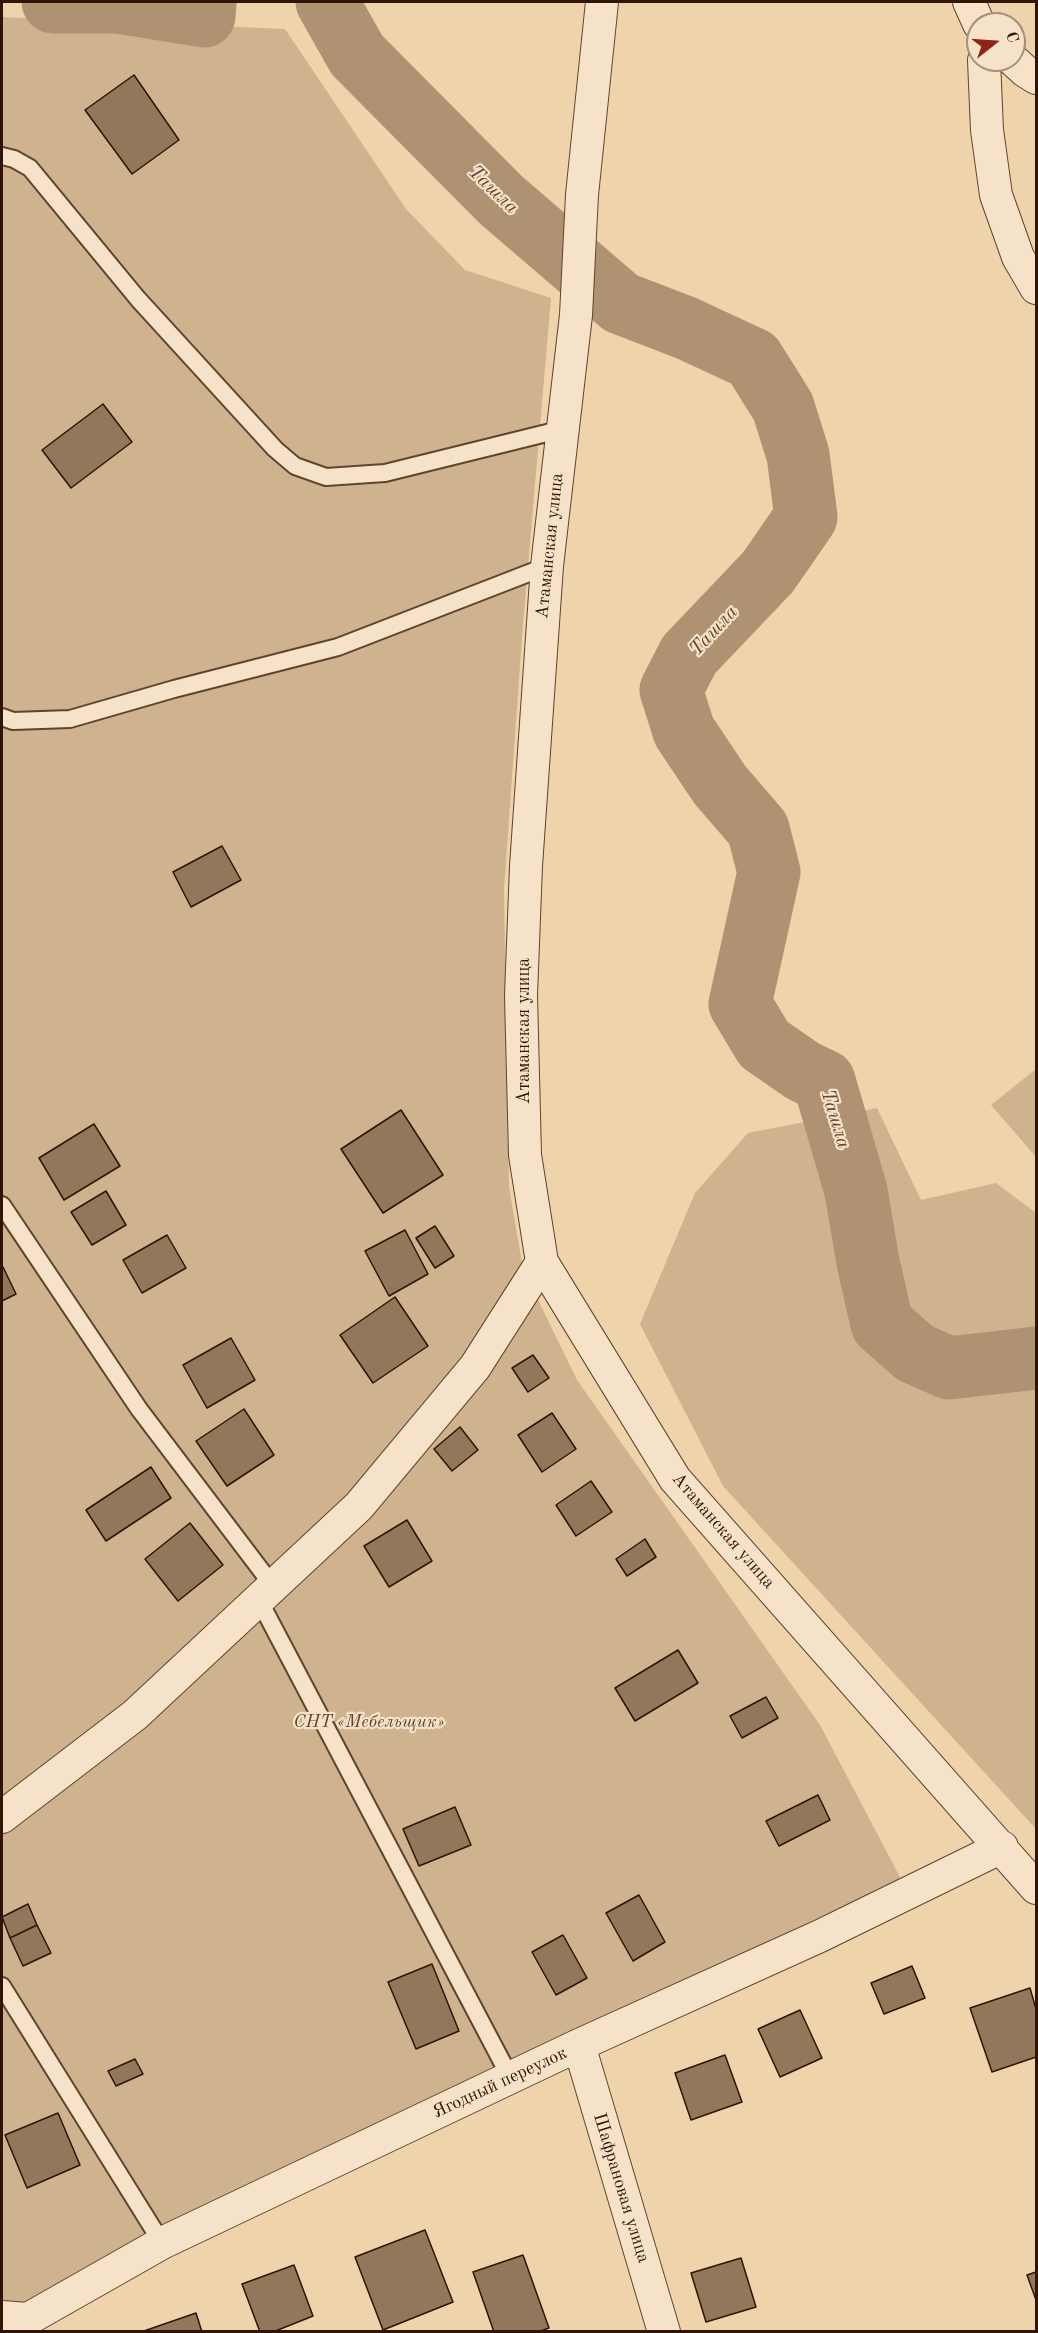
<!DOCTYPE html>
<meta charset="utf-8">
<style>
body{margin:0}
#map{position:relative;width:1038px;height:2333px;overflow:hidden;background:#efd3aa;font-family:"Old Standard TT",serif}
canvas{display:block}
.frame{position:absolute;inset:0;border:3px solid #301405;pointer-events:none}
.north{position:absolute;left:966px;top:12px;width:60px;height:60px;box-sizing:border-box;background:#f5e2c8;border:2px solid #a6907a;border-radius:50%;rotate:73deg;font-size:16px;font-weight:700;line-height:24px;text-align:center;color:#301405}
.north::after{content:'';display:block;margin:auto;width:21px;height:27px;background:#8f2418;clip-path:polygon(50% 0,100% 100%,50% 72%,0 100%)}
</style>
<div id="map">
<canvas width="1038" height="2333"></canvas>
<div class="frame"></div>
<div class="north">С</div>
</div>
<script>
const context = document.querySelector('canvas').getContext('2d');
context.lineJoin = 'round';
function fillPath(path, color) {
  context.fillStyle = color;
  context.fill(path, 'evenodd');
}
function poly(rows) {
  const path = new Path2D();
  for (const r of rows) {
    path.moveTo(r[0], r[1]);
    for (let i = 2; i < r.length; i += 2) path.lineTo(r[i], r[i + 1]);
  }
  return path;
}
function trace(path, color, width, dash) {
  context.strokeStyle = color;
  context.lineWidth = width;
  context.lineCap = dash ? 'butt' : 'round';
  context.setLineDash(dash || []);
  context.stroke(path);
}
function write(font, color, halo, rows, align = 'center') {
  context.font = font + ' "Old Standard TT",serif';
  context.lineWidth = 4.5;
  context.setLineDash([]);
  context.textBaseline = 'middle';
  context.strokeStyle = halo;
  context.fillStyle = color;
  for (const [text, x, y, turn = 0] of rows) {
    context.save();
    context.translate(x, y);
    context.rotate((+turn || 0) * Math.PI / 180);
    context.textAlign = isNaN(turn) ? turn : align;
    if (halo) context.strokeText(text, 0, 0);
    context.fillText(text, 0, 0);
    context.restore();
  }
}
fillPath(poly([
 [2,17,285,29,406,209,465,270,551,298,523,624,504,889,509,1187,523,1269,577,1380,820,1725,901,1879,180,2217,2,2331],
 [1036,1069,1036,1157,991,1105],
 [877,1108,921,1200,996,1183,1036,1213,1036,1829,723,1486,640,1324,695,1193,748,1133]
]), '#cfb38e');
trace(poly([
 [53,2,117,2,204,16,205,2],
 [327,2,357,55,501,200,621,303,686,328,753,359,783,407,798,455,806,517,768,572,689,655,671,690,684,731,720,785,758,829,769,872,740,1004,764,1044,803,1071,824,1081,856,1191,868,1262,882,1324,915,1353,949,1368,1036,1358]
]), '#ae9272', 63);
const building = poly([
 [134,75,179,140,132,174,85,110,134,75],
 [103,404,132,442,71,488,42,450,103,404],
 [222,846,241,880,191,907,173,872,222,846],
 [401,1110,443,1175,383,1213,341,1149,401,1110],
 [94,1124,120,1166,64,1200,39,1158,94,1124],
 [106,1191,126,1225,92,1245,71,1212,106,1191],
 [435,1226,454,1256,435,1268,416,1238,435,1226],
 [405,1230,428,1274,389,1296,365,1251,405,1230],
 [167,1235,186,1268,142,1293,123,1260,167,1235],
 [3,1267,16,1294,2,1301,2,1268,3,1267],
 [395,1297,428,1346,373,1383,340,1335,395,1297],
 [231,1338,255,1380,207,1408,183,1365,231,1338],
 [533,1355,549,1378,528,1392,512,1368,533,1355],
 [244,1409,274,1455,227,1486,196,1441,244,1409],
 [552,1413,576,1449,542,1472,518,1435,552,1413],
 [460,1427,478,1450,452,1471,434,1449,460,1427],
 [151,1467,171,1498,106,1541,86,1510,151,1467],
 [591,1481,612,1512,576,1536,556,1505,591,1481],
 [407,1520,432,1561,389,1587,364,1546,407,1520],
 [190,1523,223,1565,178,1601,145,1559,190,1523],
 [645,1539,656,1557,627,1576,616,1559,645,1539],
 [678,1650,698,1683,635,1721,615,1688,678,1650],
 [766,1697,778,1718,742,1738,730,1716,766,1697],
 [818,1795,830,1820,779,1846,766,1821,818,1795],
 [455,1807,471,1845,419,1866,403,1829,455,1807],
 [639,1895,665,1942,633,1961,606,1913,639,1895],
 [28,1904,37,1925,10,1938,2,1917,28,1904],
 [37,1925,51,1953,23,1966,10,1938,37,1925],
 [563,1935,587,1978,556,1995,532,1952,563,1935],
 [432,1964,459,2031,416,2049,388,1982,432,1964],
 [912,1966,925,1998,884,2014,871,1983,912,1966],
 [1030,1988,1036,2009,1036,2057,992,2072,970,2008,1030,1988],
 [800,2010,822,2058,780,2077,758,2029,800,2010],
 [725,2055,742,2102,691,2120,675,2073,725,2055],
 [135,2059,143,2074,116,2086,108,2071,135,2059],
 [58,2113,80,2165,27,2188,5,2135,58,2113],
 [425,2230,453,2302,383,2330,355,2257,425,2230],
 [523,2255,549,2328,538,2332,494,2332,473,2272,523,2255],
 [741,2258,756,2307,706,2322,691,2273,741,2258],
 [294,2265,313,2316,273,2332,260,2332,242,2284,294,2265],
 [1036,2272,1036,2300,1027,2275,1036,2272],
 [196,2313,202,2332,141,2332,196,2313]
]);
fillPath(building, '#93775b');
trace(building, '#301405', 1.5);
const service = poly([
 [2,156,14,159,30,168,138,299,275,449,295,466,326,477,385,473,563,429],
 [2,717,13,721,70,719,174,689,338,647,547,566],
 [2,1205,139,1409,273,1586],
 [259,1600,510,2077],
 [2,1986,162,2243]
]);
const minor = poly([
 [602,2,582,195,576,315,547,566,526,866,521,995,525,1155,542,1262,675,1479,1036,1888],
 [969,2,979,24],
 [984,60,987,130,996,195,1018,257,1036,288],
 [1013,60,1025,71,1036,78],
 [2,1817,135,1715,359,1506,475,1367,542,1262],
 [579,2045,664,2332],
 [2,2317,28,2319,162,2243,579,2045,820,1936,1002,1847]
]);
trace(service, '#60442e', 20);
trace(minor, '#60442e', 34);
trace(service, '#f5e2c8', 16);
trace(minor, '#f5e2c8', 32);
write('18px', '#301405', '#f5e2c8', [
 ["Атаманская улица",550,546,-84],
 ["Атаманская улица",524,1031,-90],
 ["Атаманская улица",723,1531,49],
 ["Ягодный переулок",500,2083,-25],
 ["Шафрановая улица",621,2188,73]
]);
write('italic 18px', '#60442e', '#f5e2c8', [
 ["СНТ «Мебельщик»",369,1722]
]);
write('italic 20px', '#624631', '#f5e2c8', [
 ["Ташла",493,190,44],
 ["Ташла",714,631,-47],
 ["Ташла",835,1119,73]
]);
</script>
